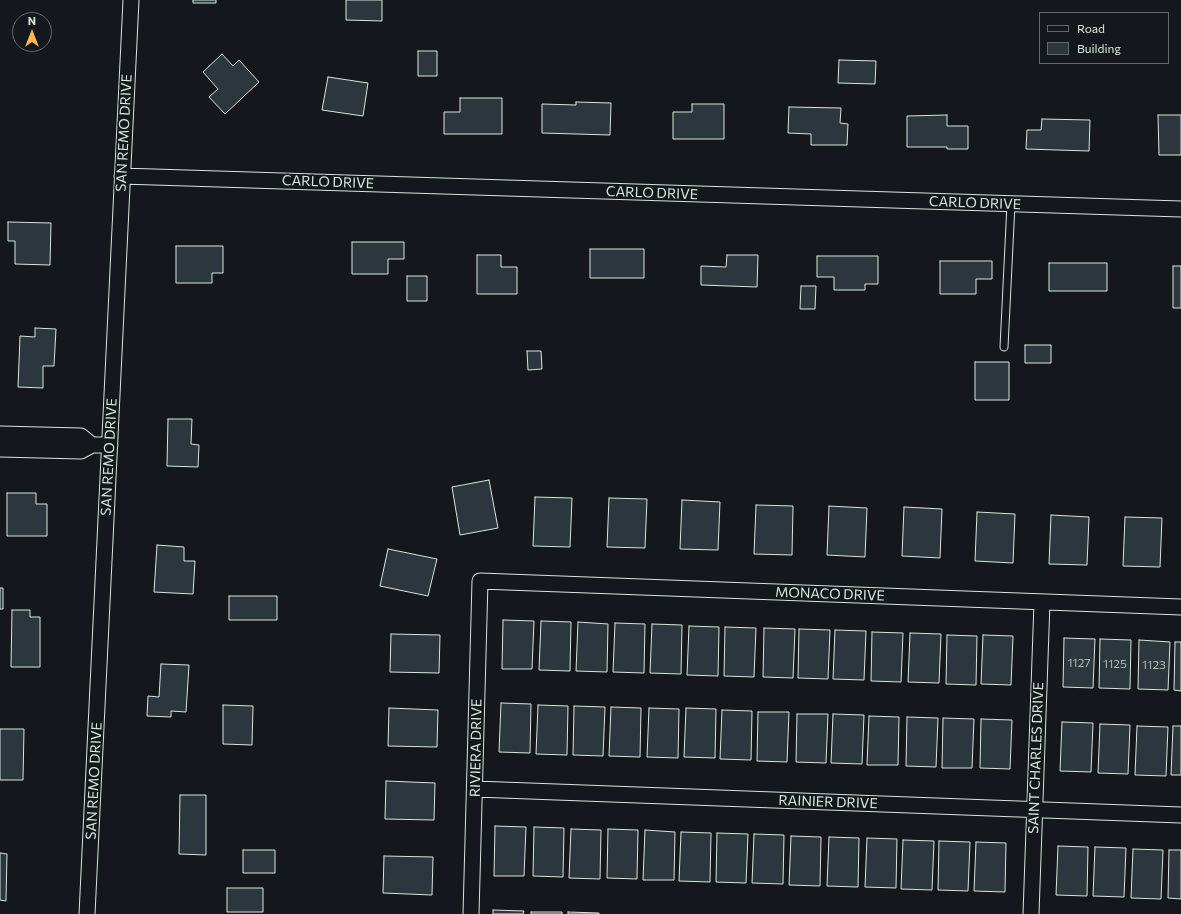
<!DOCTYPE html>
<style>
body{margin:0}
#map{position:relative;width:1181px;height:914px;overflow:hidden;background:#14181c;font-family:Commissioner,sans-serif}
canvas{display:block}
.legend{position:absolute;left:1039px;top:12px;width:130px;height:52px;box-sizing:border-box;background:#14181c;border:1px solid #626a69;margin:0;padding:5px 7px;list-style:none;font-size:12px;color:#d8e6dc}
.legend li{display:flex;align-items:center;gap:8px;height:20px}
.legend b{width:20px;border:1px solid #626a69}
.north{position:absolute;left:12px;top:12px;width:40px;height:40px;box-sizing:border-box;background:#14181c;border:1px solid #626a69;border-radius:50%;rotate:0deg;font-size:11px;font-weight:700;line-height:16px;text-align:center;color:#d8e6dc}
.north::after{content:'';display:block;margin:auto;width:14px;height:18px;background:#ffb74d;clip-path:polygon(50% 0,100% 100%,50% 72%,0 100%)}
</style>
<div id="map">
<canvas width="1181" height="914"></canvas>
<ul class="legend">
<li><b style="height:5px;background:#14181c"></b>Road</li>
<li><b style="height:11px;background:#2c363c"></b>Building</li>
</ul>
<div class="north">N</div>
</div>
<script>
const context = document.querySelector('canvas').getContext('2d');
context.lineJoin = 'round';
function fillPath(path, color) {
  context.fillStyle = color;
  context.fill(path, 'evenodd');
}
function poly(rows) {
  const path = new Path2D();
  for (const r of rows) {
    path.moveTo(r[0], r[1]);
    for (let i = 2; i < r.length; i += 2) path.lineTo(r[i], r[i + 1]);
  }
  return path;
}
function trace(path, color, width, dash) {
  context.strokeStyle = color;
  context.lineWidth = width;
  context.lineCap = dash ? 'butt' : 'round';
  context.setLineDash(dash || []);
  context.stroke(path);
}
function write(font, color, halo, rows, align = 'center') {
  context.font = font + ' Commissioner,sans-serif';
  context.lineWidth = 3;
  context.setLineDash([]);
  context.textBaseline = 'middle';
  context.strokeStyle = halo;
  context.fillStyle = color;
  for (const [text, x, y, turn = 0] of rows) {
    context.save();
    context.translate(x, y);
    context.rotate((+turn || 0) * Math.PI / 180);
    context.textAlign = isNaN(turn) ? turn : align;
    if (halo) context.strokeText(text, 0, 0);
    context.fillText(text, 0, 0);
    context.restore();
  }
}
const building = poly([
 [193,0,216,0,216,3,193,3,193,0],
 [346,0,382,0,382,21,346,20,346,0],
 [418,51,437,51,437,76,418,76,418,51],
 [222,54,233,66,239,60,259,82,225,114,209,97,218,89,203,72,222,54],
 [839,60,876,61,875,84,838,83,839,60],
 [328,77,368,83,363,116,322,110,328,77],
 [460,98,502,98,502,134,444,134,444,112,460,112,460,98],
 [576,102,611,103,610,135,542,133,542,104,576,105,576,102],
 [692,104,724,104,724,139,673,139,673,112,692,112,692,104],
 [789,107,841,108,840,123,848,124,847,145,811,145,811,134,788,133,789,107],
 [947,115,947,126,968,126,968,149,947,149,947,147,907,147,907,116,947,115],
 [1158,115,1181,115,1181,155,1159,155,1158,115],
 [1042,119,1090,120,1089,151,1026,149,1027,130,1041,130,1042,119],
 [8,222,51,223,50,265,15,264,15,241,8,241,8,222],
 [352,242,404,242,404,259,388,259,388,274,352,274,352,242],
 [176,246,223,246,223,273,212,273,212,283,176,283,176,246],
 [590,249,644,249,644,278,590,278,590,249],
 [477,255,501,255,501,267,517,267,517,294,477,294,477,255],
 [727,255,758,255,757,287,701,285,701,266,726,267,727,255],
 [817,256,878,256,878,284,865,284,865,290,834,290,834,277,817,277,817,256],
 [940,261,992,261,992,279,976,279,976,294,940,294,940,261],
 [1049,263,1107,263,1107,291,1049,291,1049,263],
 [1173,266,1181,266,1181,308,1173,308,1173,266],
 [407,276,427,276,427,301,407,301,407,276],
 [801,286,816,286,815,309,800,309,801,286],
 [35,328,56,329,54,366,43,366,43,388,18,387,20,336,35,337,35,328],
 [1025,345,1051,345,1051,363,1025,363,1025,345],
 [527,351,541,351,542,369,528,370,527,351],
 [975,362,1009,362,1009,400,975,400,975,362],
 [168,419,192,419,191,444,199,445,198,467,167,466,168,419],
 [489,480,498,528,460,535,452,487,489,480],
 [7,493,36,493,36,504,47,504,47,536,7,536,7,493],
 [535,497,572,498,570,547,533,546,535,497],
 [609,498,647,499,645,548,607,547,609,498],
 [682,500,720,502,718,550,680,549,682,500],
 [756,505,793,506,792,555,754,554,756,505],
 [829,506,867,508,865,557,827,555,829,506],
 [904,507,942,509,940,558,902,556,904,507],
 [977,512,1015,514,1013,563,975,561,977,512],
 [1051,515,1089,517,1087,565,1049,564,1051,515],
 [1125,517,1162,518,1160,567,1123,566,1125,517],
 [157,545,184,547,184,561,195,561,193,594,154,592,157,545],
 [388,549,437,559,428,596,380,586,388,549],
 [0,588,3,588,3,609,0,609,0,588],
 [229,596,277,596,277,620,229,620,229,596],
 [12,610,30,610,30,617,40,617,40,667,11,667,12,610],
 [503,620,534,621,532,669,502,669,503,620],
 [541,621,571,622,570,671,539,670,541,621],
 [578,622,608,624,607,672,576,671,578,622],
 [615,623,645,624,644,673,613,672,615,623],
 [652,624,682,625,681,674,650,673,652,624],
 [689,626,719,627,718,676,687,675,689,626],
 [725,627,756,628,754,677,724,676,725,627],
 [764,628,795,629,793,678,763,677,764,628],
 [799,629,830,630,828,679,798,678,799,629],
 [835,630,866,631,864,680,833,679,835,630],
 [872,632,903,633,901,682,871,681,872,632],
 [910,633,941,634,939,683,908,682,910,633],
 [391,634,440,635,439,673,390,672,391,634],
 [947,635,977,636,976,685,946,684,947,635],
 [983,635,1013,636,1011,685,981,684,983,635],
 [1064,638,1095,639,1093,688,1063,687,1064,638],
 [1100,639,1131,640,1130,689,1099,688,1100,639],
 [1139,640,1170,642,1168,690,1138,689,1139,640],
 [1175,642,1181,642,1181,691,1174,690,1175,642],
 [161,664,189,665,186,712,171,711,171,717,147,716,148,696,159,697,161,664],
 [501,703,531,704,530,753,499,752,501,703],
 [223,705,253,706,252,745,223,744,223,705],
 [538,705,568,706,567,755,536,754,538,705],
 [574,706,605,707,603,756,573,755,574,706],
 [611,707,641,708,640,757,609,756,611,707],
 [389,708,438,710,437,747,388,746,389,708],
 [649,708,679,709,678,758,647,757,649,708],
 [686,708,716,709,715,758,684,757,686,708],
 [722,710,752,711,751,760,720,759,722,710],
 [758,712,789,712,787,762,757,761,758,712],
 [797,714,828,714,826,763,796,762,797,714],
 [833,714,864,715,862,764,831,763,833,714],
 [869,716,899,717,898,765,867,765,869,716],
 [907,717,938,718,936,767,906,766,907,717],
 [943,718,974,719,972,768,942,768,943,718],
 [981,719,1012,720,1010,769,980,768,981,719],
 [1062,722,1093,723,1091,772,1060,771,1062,722],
 [1100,724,1130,725,1128,774,1098,773,1100,724],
 [1137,726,1168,727,1166,776,1135,775,1137,726],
 [1173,726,1181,726,1181,775,1171,775,1173,726],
 [0,729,24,729,23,780,0,780,0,729],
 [386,781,435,783,434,820,385,819,386,781],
 [180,795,206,795,206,855,179,854,180,795],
 [495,826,526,827,524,876,494,876,495,826],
 [534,827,564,828,563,877,533,876,534,827],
 [571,829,601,830,600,879,569,878,571,829],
 [608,829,638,830,637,879,607,878,608,829],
 [645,830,675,832,674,880,643,880,645,830],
 [681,832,711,833,710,882,679,881,681,832],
 [717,833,748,834,746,883,716,882,717,833],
 [754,834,784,835,783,884,752,883,754,834],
 [791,836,821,837,820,886,789,885,791,836],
 [829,837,859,838,858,887,827,886,829,837],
 [867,838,897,839,896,888,865,887,867,838],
 [903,840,934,841,932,890,901,889,903,840],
 [939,841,970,842,968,891,938,890,939,841],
 [976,842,1006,843,1005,892,974,891,976,842],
 [1058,846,1088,847,1087,896,1056,895,1058,846],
 [1095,847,1126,848,1124,897,1093,896,1095,847],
 [1133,849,1163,850,1161,899,1131,898,1133,849],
 [243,850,275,850,275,873,243,873,243,850],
 [1169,850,1181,850,1181,899,1168,898,1169,850],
 [0,853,7,854,6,901,0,900,0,853],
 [384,856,433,857,432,895,383,893,384,856],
 [227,888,263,888,263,912,227,912,227,888],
 [493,910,524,911,523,914,493,914,493,910],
 [531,912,562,912,562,914,531,914,531,912],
 [568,912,599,913,599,914,568,914,568,912]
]);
fillPath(building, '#2c363c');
trace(building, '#d8e6dc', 1);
const service = poly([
 [1004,347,1011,204]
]);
const minor = poly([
 [122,176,1181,209],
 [0,434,81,436,92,445],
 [0,449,81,451,92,445,110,445],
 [475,789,1181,815],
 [87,914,131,0],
 [471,914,480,581,1181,607],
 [1031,914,1042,602]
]);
trace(service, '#d8e6dc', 9);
trace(minor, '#d8e6dc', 17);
trace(service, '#14181c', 7);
trace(minor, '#14181c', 15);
write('12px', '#adbab4', null, [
 ["1127",1079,663],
 ["1125",1115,664],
 ["1123",1154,665]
]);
write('14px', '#d8e6dc', '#14181c', [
 ["SAN REMO DRIVE",124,133,-87],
 ["CARLO DRIVE",328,182,2],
 ["CARLO DRIVE",652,193,2],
 ["CARLO DRIVE",975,203,2],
 ["SAN REMO DRIVE",109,457,-87],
 ["MONACO DRIVE",830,594,2],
 ["RIVIERA DRIVE",476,748,-89],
 ["SAINT CHARLES DRIVE",1036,758,-88],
 ["SAN REMO DRIVE",94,781,-87],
 ["RAINIER DRIVE",828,802,2]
]);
</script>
